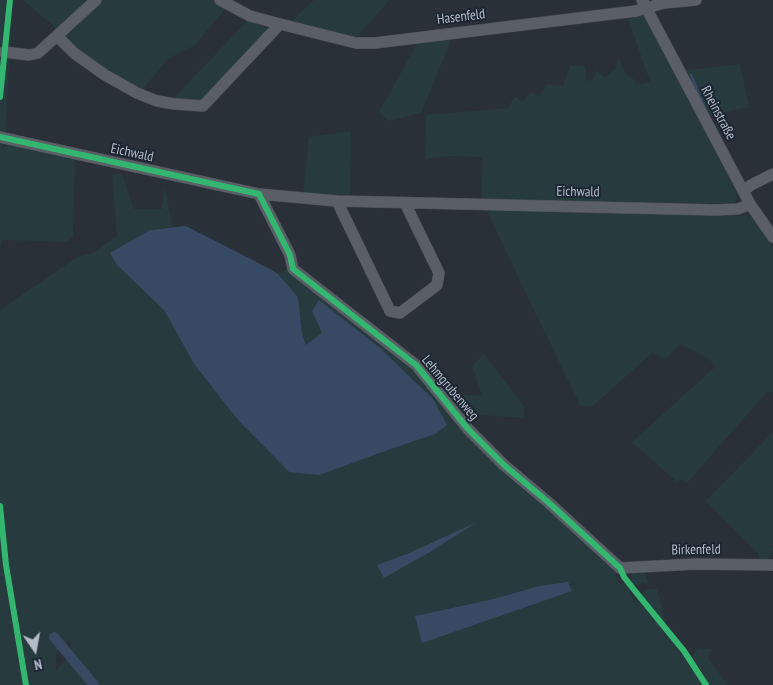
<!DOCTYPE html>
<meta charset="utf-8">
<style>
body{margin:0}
#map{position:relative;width:773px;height:685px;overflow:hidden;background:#2a3038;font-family:"PT Sans Narrow",sans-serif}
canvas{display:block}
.north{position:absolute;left:10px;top:625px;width:50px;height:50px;-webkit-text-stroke:4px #1d2633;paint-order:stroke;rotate:168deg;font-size:14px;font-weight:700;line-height:20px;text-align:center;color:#b4bcc9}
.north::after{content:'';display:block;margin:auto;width:18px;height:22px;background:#b4bcc9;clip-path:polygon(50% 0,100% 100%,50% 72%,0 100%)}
</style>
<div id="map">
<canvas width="773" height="685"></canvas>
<div class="north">N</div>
</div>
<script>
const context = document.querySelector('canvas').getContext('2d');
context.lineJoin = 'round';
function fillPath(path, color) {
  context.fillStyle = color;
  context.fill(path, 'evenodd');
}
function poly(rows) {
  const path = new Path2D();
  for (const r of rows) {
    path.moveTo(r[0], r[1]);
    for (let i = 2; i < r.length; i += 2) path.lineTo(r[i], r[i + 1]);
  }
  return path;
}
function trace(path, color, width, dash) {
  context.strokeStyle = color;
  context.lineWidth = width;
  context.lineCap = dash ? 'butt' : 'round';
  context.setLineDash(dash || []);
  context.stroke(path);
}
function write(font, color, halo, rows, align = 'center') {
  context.font = font + ' "PT Sans Narrow",sans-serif';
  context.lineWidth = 4;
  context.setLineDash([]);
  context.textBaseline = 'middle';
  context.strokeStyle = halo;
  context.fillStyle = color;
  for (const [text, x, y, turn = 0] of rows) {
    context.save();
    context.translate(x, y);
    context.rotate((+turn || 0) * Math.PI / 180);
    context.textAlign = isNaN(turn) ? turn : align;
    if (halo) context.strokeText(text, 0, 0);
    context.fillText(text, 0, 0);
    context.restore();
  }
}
fillPath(poly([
 [0,0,13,0,5,134,2,150,6,146,14,143,72,156,75,161,73,236,69,240,65,242,2,240,0,251],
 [23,0,91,0,57,29],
 [99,0,213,0,226,8,195,45,169,58,140,92,89,61,62,37],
 [314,0,390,0,354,40,288,23,295,18],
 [643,14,736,191,737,199,734,204,481,201,483,157,449,156,425,159,426,115,508,108,515,96,522,102,531,92,540,96,546,84,563,86,570,66,585,66,587,81,594,79,596,70,605,77,616,68,619,57,625,73,637,82,635,85,650,82,627,15],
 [248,20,269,29,206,99,195,103,172,100],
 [452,38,421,113,388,121,379,112,418,42],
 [740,64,749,107,708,116,686,73,687,70],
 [351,131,350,198,303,195,309,137],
 [112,174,122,174,134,209,162,209,165,186,172,227,150,230,111,254,117,265,164,310,194,364,238,420,289,472,388,450,435,434,433,399,380,348,319,301,312,311,322,334,306,346,302,333,298,297,278,274,287,269,375,338,407,365,426,362,451,382,442,403,452,408,460,394,482,396,472,366,484,354,524,406,523,418,480,415,465,407,464,418,583,537,615,571,619,585,632,580,629,566,642,567,648,583,629,586,634,603,646,589,657,589,669,634,678,651,699,677,704,685,0,685,0,310,77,257,93,253,117,236],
 [473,524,430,552,384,578,377,565,409,553],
 [539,586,422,642,415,616,493,599],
 [69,639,72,651,56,671,56,653],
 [486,209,569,209,725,216,746,215,753,218,773,247,773,393,768,391,687,483,681,479,677,482,632,442,716,366,708,358,680,344,666,359,652,353,594,405,581,407,521,283],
 [773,432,773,550,766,562,760,559,758,553,706,501],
 [698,648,711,649,708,658,728,685,710,685,692,656]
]), '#273a3e');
fillPath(poly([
 [186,226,272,270,278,274,298,297,302,333,306,345,322,333,312,311,319,300,380,348,433,399,447,425,435,434,388,450,319,475,289,472,238,420,194,364,164,310,117,265,110,253,150,230],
 [477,522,430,552,384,578,377,565,409,553],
 [568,582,572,591,422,643,415,616,493,599,539,586]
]), '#384963');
trace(poly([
 [691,75,705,108]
]), '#384963', 2.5);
trace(poly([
 [54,637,94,685]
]), '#384963', 10);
const minor = poly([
 [220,0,250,16,280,24,356,43,375,43,636,11,664,3,696,0],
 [642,0,750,204,773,237],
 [57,36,74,53,105,75,137,93,157,101,175,104,203,106,280,24],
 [4,52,29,55,38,53,96,0],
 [0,137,259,194,337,201,716,210,738,209,750,204],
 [743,191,751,185,773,174],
 [259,194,290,255,293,269,416,365,468,429,504,465,548,502,620,568,696,564,773,565],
 [337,201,390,311,400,313,437,285,439,273,405,203]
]);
trace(minor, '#484c53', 12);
trace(minor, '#5a5e66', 11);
trace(poly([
 [0,97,10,0],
 [0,137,259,194,290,255,293,269,416,365,468,429,504,465,548,502,620,568,624,577,635,591,684,651,706,685],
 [0,506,6,565,26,685]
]), '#33b770', 6);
write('14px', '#b4bcc9', '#1d2633', [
 ["Hasenfeld",461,17,-7],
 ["Rheinstraße",718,113,62],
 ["Eichwald",132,153,12],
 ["Eichwald",578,192,1],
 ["Lehmgrubenweg",450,388,50],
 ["Birkenfeld",696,550,-1]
]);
</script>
